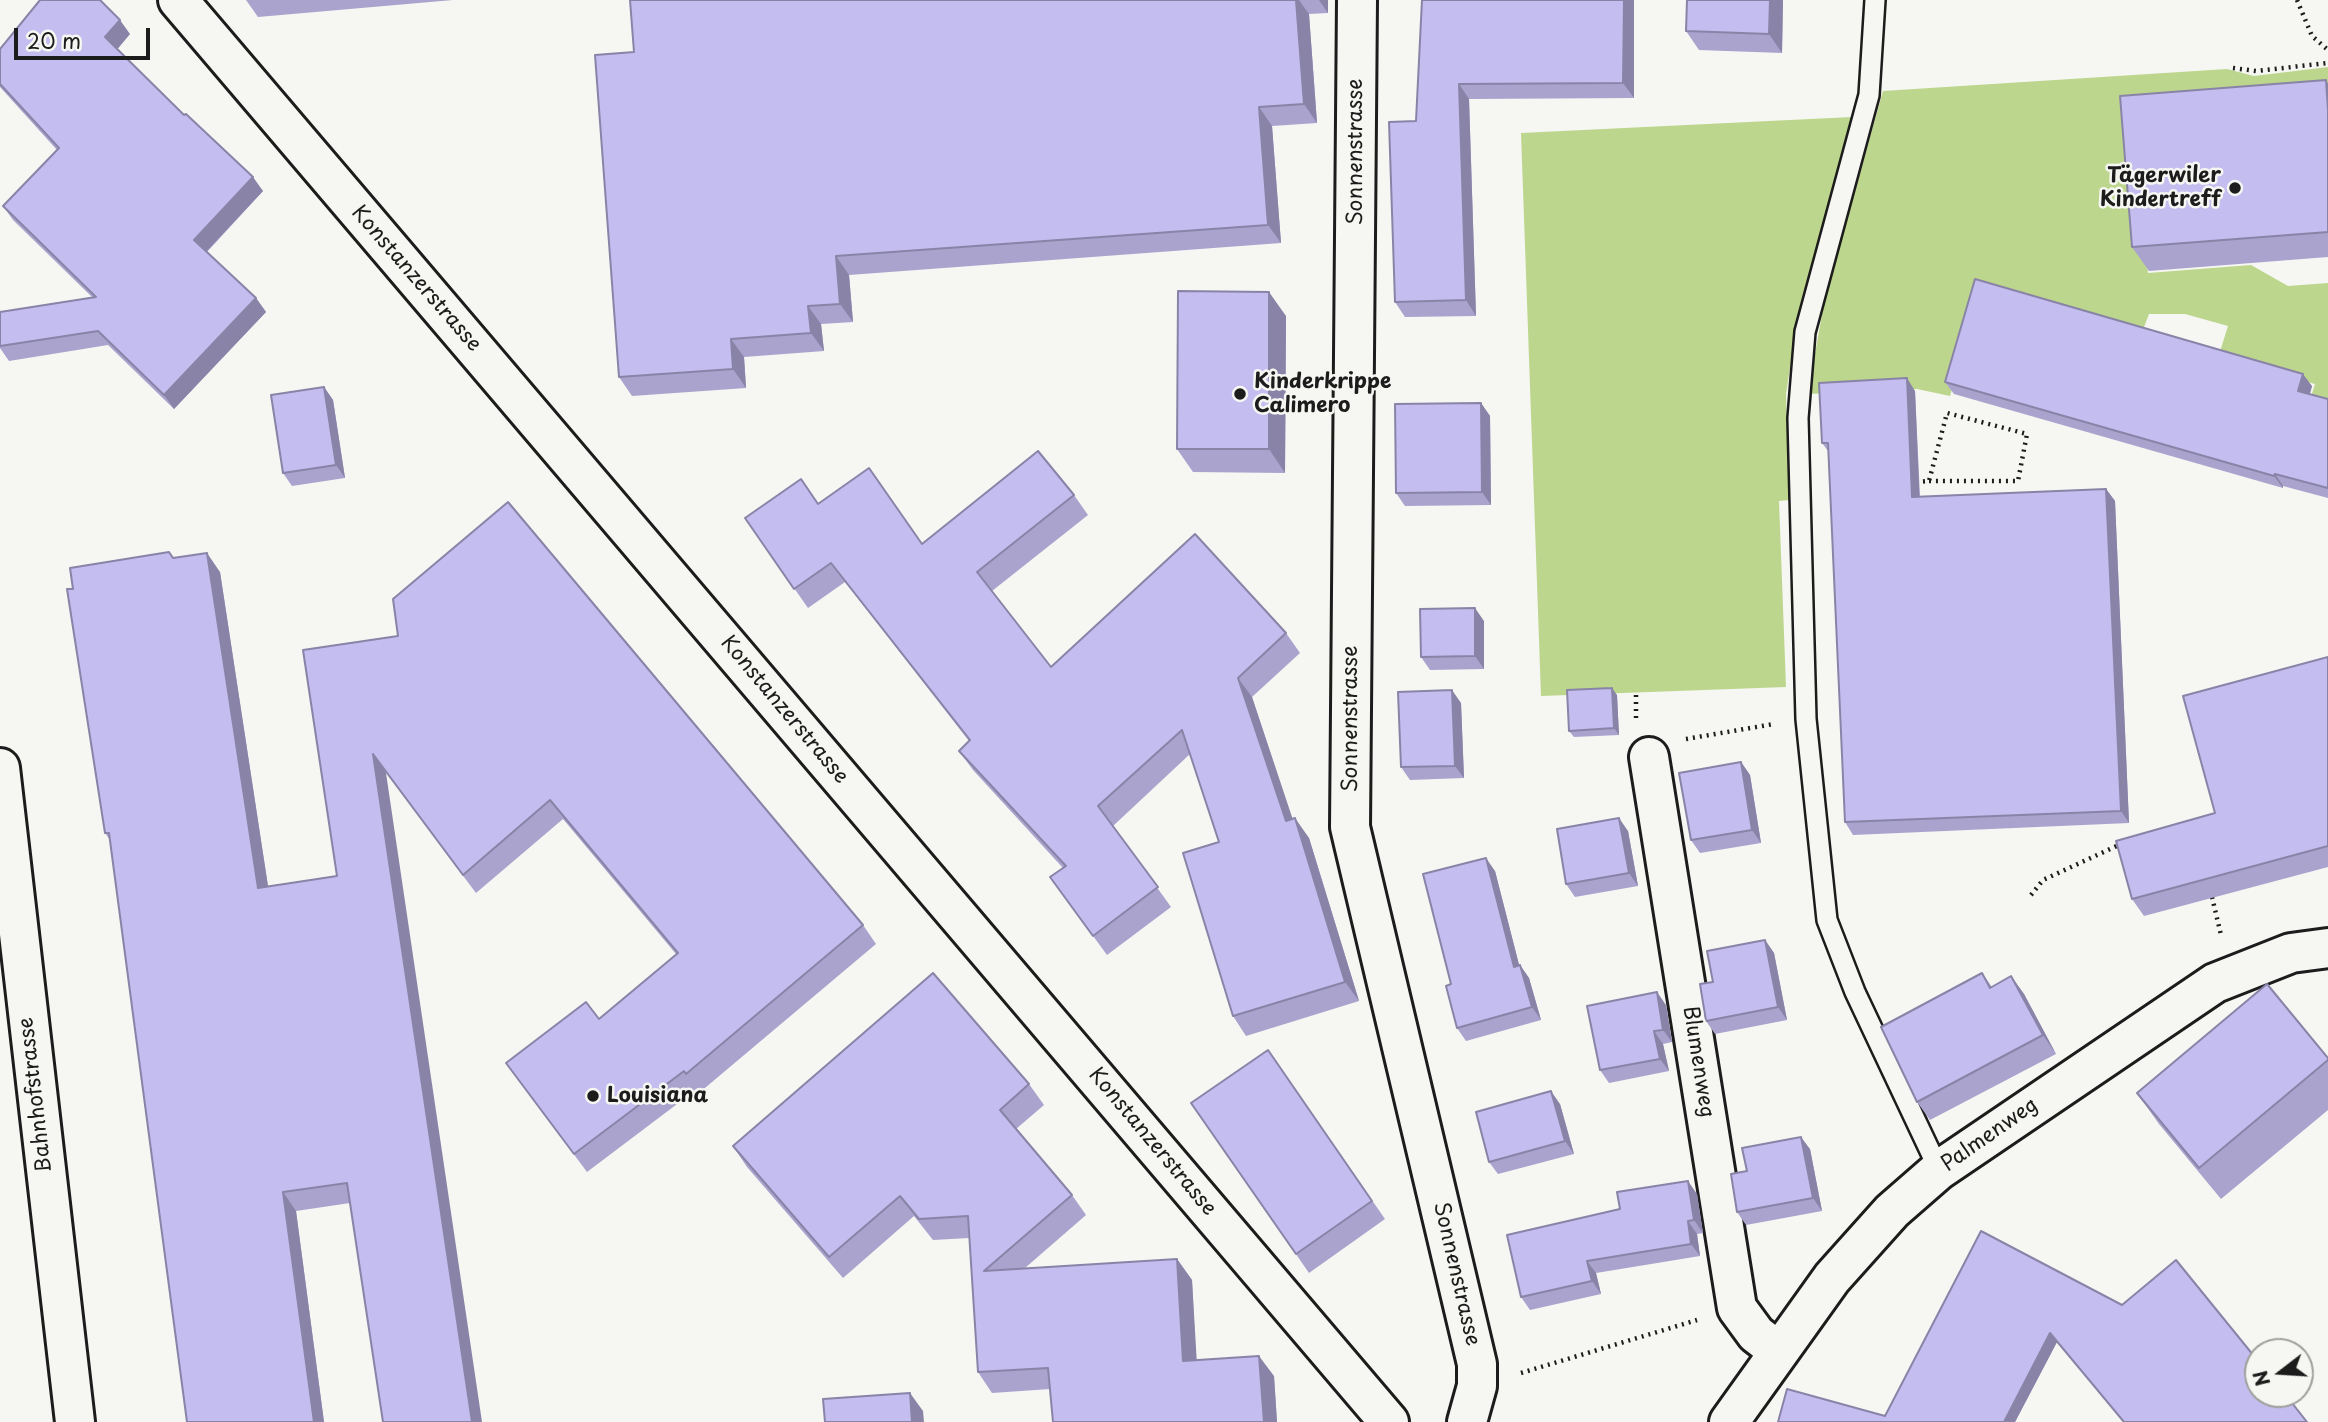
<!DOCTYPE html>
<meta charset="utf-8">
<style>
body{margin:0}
#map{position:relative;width:2328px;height:1422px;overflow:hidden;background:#f6f6f2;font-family:"Playpen Sans",sans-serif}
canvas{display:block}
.north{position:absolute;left:2244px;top:1338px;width:70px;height:70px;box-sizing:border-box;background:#f6f6f2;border:2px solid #9f9f9c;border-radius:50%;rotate:253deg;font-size:19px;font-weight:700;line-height:28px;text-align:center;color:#1c1c1c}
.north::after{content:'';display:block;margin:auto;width:24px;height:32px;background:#1c1c1c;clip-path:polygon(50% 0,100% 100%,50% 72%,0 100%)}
.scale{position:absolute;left:14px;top:28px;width:136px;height:32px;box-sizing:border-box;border:4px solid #1c1c1c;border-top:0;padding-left:9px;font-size:21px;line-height:24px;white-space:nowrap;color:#1c1c1c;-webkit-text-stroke:5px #f6f6f2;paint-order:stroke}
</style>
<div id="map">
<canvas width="2328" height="1422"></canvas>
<div class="north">N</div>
<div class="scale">20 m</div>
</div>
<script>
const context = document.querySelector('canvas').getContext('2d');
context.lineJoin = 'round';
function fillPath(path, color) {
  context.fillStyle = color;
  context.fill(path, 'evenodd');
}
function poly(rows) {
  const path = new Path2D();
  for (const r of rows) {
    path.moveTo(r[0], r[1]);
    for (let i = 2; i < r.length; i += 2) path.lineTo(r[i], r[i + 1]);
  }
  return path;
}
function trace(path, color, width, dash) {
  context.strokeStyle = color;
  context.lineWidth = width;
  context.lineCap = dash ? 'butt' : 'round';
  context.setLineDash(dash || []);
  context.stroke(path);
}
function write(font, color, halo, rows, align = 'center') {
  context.font = font + ' "Playpen Sans",sans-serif';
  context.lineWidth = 5;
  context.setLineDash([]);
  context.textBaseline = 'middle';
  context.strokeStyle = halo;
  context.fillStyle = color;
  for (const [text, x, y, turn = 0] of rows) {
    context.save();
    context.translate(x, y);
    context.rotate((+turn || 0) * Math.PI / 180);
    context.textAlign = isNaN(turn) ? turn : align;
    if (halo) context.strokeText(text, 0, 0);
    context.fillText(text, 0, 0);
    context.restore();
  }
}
fillPath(poly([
 [2328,67,2328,104,2135,120,2148,273,2251,265,2288,286,2328,283,2328,405,2310,400,2315,384,2218,358,2228,326,2185,314,2149,314,2141,335,1982,290,1950,396,1917,389,1808,394,1825,297,1883,91,2227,69,2254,76],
 [1852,117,1851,138,1798,315,1786,394,1789,500,1779,501,1786,687,1541,696,1521,133]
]), '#bdd68d');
const service = poly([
 [1875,0,1869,95,1805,332,1798,418,1806,719,1827,920,1855,992,1939,1170]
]);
const minor = poly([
 [1357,0,1350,827,1477,1364,1477,1386,1467,1422],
 [1649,757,1737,1308,1756,1334,1778,1351],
 [0,768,75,1422],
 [1729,1422,1832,1278,1892,1211,1939,1170,2215,983,2291,953,2328,948]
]);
const primary = poly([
 [178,0,1389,1422]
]);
trace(service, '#1c1c1c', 24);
trace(minor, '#1c1c1c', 44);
trace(primary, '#1c1c1c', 44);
trace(poly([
 [2297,0,2312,36,2328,50],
 [2233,68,2256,71,2328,63],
 [1916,482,1929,481,1947,413,2027,434,2018,481,1929,481],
 [1636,718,1636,693],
 [1686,739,1774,724],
 [2031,895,2043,880,2121,844],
 [2212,897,2221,935],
 [1521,1373,1697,1320]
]), '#1c1c1c', 4.5, [2, 5]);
trace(service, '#f6f6f2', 19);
trace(minor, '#f6f6f2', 38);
trace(primary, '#f6f6f2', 38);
fillPath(poly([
 [246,0,453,0,258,17],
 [630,0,1328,0,1328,13,1309,14,1317,123,1272,126,1281,243,849,275,853,322,821,324,824,351,744,357,746,388,632,396,619,377,634,52],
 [1422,0,1634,0,1634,98,1469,99,1476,316,1405,317,1395,302,1416,121],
 [1687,0,1783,0,1782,53,1699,50,1686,31],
 [130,34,117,49,184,115,263,191,207,252,256,298,266,312,174,409,108,345,9,361,0,348,0,312,92,297,13,220,3,206,57,150,0,87,0,49],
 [2326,80,2328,84,2328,257,2149,271,2132,247],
 [1286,316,1285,473,1193,472,1177,449],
 [1945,382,2312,386,2310,394,2328,399,2328,498,2283,486,2283,488,1954,394],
 [324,387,333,400,345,478,292,486,283,473],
 [1915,391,1920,497,2106,489,2115,501,2129,823,1853,835,1845,822,1828,451,1822,443],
 [1481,403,1490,416,1491,505,1405,506,1396,493],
 [1074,495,1088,515,992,591,1051,667,1286,633,1300,653,1252,697,1292,819,1309,838,1359,1001,1246,1036,1233,1016,1219,842,1190,754,1113,826,1171,907,1107,955,1050,877,1063,868,973,770,959,751,969,741,845,582,808,608,745,518,818,503,922,544],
 [173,558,220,572,268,886,337,876,303,650,863,925,876,944,699,1093,697,1089,587,1172,506,1063,599,1019,676,954,563,819,476,893,386,773,350,1203,296,1211,324,1422,187,1422,110,840,105,833,73,589],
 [1484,621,1484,669,1430,670,1421,657],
 [2328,657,2328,867,2144,916,2132,899,2215,813],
 [1617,695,1619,735,1574,737,1569,731],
 [1461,703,1464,778,1410,780,1401,767],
 [1741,762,1750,775,1761,843,1700,853,1691,840],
 [1628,831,1638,886,1575,897,1566,884],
 [1495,871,1519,965,1520,965,1529,978,1541,1020,1466,1041,1457,1028,1451,984],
 [1765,940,1774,953,1787,1020,1715,1034,1706,1021,1713,982],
 [1982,973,1992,987,2011,976,2024,994,2056,1054,1930,1120,1917,1102],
 [1666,1005,1672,1042,1663,1044,1669,1071,1609,1083,1600,1070],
 [1268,1050,1385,1219,1309,1273,1191,1103],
 [2328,1058,2328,1110,2221,1199,2159,1124,2137,1093],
 [1029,1084,1044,1105,1016,1129,1072,1195,1086,1215,1025,1268,1177,1259,1192,1280,1196,1360,1274,1376,1277,1422,1053,1422,1050,1389,992,1393,978,1372,969,1238,933,1240,914,1216,843,1278,747,1167,733,1146],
 [1560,1104,1574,1154,1498,1174,1489,1162],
 [1810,1149,1822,1211,1746,1225,1737,1212,1747,1171],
 [1697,1194,1703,1233,1697,1234,1700,1256,1596,1273,1601,1294,1530,1310,1521,1297],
 [1981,1231,2307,1422,2123,1422,2057,1342,2015,1422,1778,1422,1885,1416]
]), '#a9a3ce');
fillPath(poly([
 [1296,0,1299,0,1309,14,1317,123,1304,104],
 [1319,0,1328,0,1328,13],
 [1624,0,1634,0,1634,98,1623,83],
 [1770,0,1783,0,1782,53,1769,34],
 [120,20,130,34,115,52,105,37],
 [2326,80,2328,84,2328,110],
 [1459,84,1469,99,1476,316,1466,300],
 [1259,107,1272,126,1281,243,1268,225],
 [253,177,263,191,204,254,194,240],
 [836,256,849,275,853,322,840,304],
 [1269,292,1286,316,1285,473,1269,449],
 [256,298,266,312,174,409,164,395],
 [808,306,821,324,824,351,811,333],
 [731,339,744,357,746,388,733,369],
 [2303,374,2312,386,2307,403,2298,391],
 [1907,378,1915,391,1920,509,1912,497],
 [324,387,333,400,345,478,336,465],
 [1481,403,1490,416,1491,505,1482,492],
 [2275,474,2283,486,2283,488,2274,476],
 [2106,489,2115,501,2129,823,2121,811],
 [207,553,220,572,271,906,258,888],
 [1475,608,1484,621,1484,669,1475,656],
 [1238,678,1252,697,1300,841,1286,821],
 [1612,688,1617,695,1619,735,1614,728],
 [1452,690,1461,703,1464,778,1455,766],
 [373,754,386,773,482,1422,472,1422],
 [1741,762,1750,775,1761,843,1752,830],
 [1295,818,1309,838,1359,1001,1345,982],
 [1619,818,1628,831,1638,886,1629,873],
 [1486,858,1495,871,1523,980,1514,967],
 [1765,940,1774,953,1787,1020,1778,1007],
 [1520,965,1529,978,1541,1020,1532,1007],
 [2011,976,2024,994,2056,1054,2043,1035],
 [1657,992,1666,1005,1672,1042,1663,1030],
 [1654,1031,1663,1044,1669,1071,1660,1059],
 [1551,1091,1560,1104,1574,1154,1565,1141],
 [1801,1137,1810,1149,1822,1211,1813,1198],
 [1688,1181,1697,1194,1703,1233,1694,1220],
 [283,1192,296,1211,324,1422,314,1422],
 [1688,1221,1697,1234,1700,1256,1691,1244],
 [1177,1259,1192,1280,1198,1382,1183,1361],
 [1587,1261,1596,1273,1601,1294,1592,1281],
 [2050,1333,2057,1342,2015,1422,2004,1422],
 [1259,1356,1274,1376,1277,1422,1264,1422],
 [910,1393,923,1411,924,1422,912,1422]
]), '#8984a7');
const building = poly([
 [40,0,100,0,120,20,105,37,184,115,186,114,253,177,194,240,256,298,164,395,98,331,0,346,0,312,96,297,3,206,59,148,0,84,0,49,40,0],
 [630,0,1296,0,1304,104,1259,107,1268,225,836,256,840,304,808,306,811,333,731,339,733,369,619,377,595,55,634,52,630,0],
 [1422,0,1624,0,1623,83,1459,84,1466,300,1395,302,1389,122,1416,121,1422,0],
 [1687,0,1770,0,1769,34,1686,31,1687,0],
 [2326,80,2328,110,2328,232,2132,247,2120,96,2326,80],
 [1975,279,2303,374,2298,391,2328,399,2328,488,2275,474,2274,476,1945,382,1975,279],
 [1178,291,1269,292,1269,449,1177,449,1178,291],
 [1907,378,1912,497,2106,489,2121,811,1845,822,1828,443,1822,443,1819,383,1907,378],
 [324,387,336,465,283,473,271,395,324,387],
 [1481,403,1482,492,1396,493,1395,404,1481,403],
 [1038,451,1074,495,977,572,1051,667,1195,534,1286,633,1238,678,1286,821,1295,818,1345,982,1233,1016,1183,853,1219,842,1182,730,1098,806,1158,887,1093,936,1050,877,1066,866,959,751,970,740,831,563,794,589,745,518,801,479,818,504,869,468,922,544,1038,451],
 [508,502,863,925,686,1074,684,1071,574,1154,506,1063,586,1002,599,1019,678,953,550,800,463,875,373,754,472,1422,383,1422,347,1183,283,1192,314,1422,187,1422,109,833,105,833,67,589,73,589,70,568,169,552,173,558,207,553,258,888,337,876,303,650,398,636,393,599,508,502],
 [1475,608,1475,656,1421,657,1420,609,1475,608],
 [2328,657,2328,846,2132,899,2116,841,2215,813,2183,696,2328,657],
 [1612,688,1614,728,1569,731,1567,690,1612,688],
 [1452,690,1455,766,1401,767,1398,692,1452,690],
 [1741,762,1752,830,1691,840,1679,773,1741,762],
 [1619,818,1629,873,1566,884,1557,829,1619,818],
 [1486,858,1514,967,1520,965,1532,1007,1457,1028,1446,986,1451,984,1423,874,1486,858],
 [1765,940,1778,1007,1706,1021,1700,984,1713,982,1707,951,1765,940],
 [933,973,1029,1084,1000,1110,1072,1195,984,1271,1177,1259,1183,1361,1259,1356,1264,1422,1053,1422,1048,1368,978,1372,968,1216,919,1219,900,1196,829,1257,733,1146,933,973],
 [1982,973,1990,988,2011,976,2043,1035,1917,1102,1881,1027,1982,973],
 [2267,984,2328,1058,2328,1060,2199,1168,2137,1093,2267,984],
 [1657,992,1663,1030,1654,1031,1660,1059,1600,1070,1587,1006,1657,992],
 [1268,1050,1372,1201,1296,1254,1191,1103,1268,1050],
 [1551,1091,1565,1141,1489,1162,1476,1112,1551,1091],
 [1801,1137,1813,1198,1737,1212,1731,1174,1747,1171,1742,1148,1801,1137],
 [1688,1181,1694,1220,1688,1221,1691,1244,1587,1261,1592,1281,1521,1297,1507,1235,1620,1209,1617,1192,1688,1181],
 [1981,1231,2122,1305,2176,1260,2258,1361,2258,1394,2285,1394,2307,1422,2124,1422,2050,1333,2004,1422,1778,1422,1787,1389,1885,1416,1981,1231],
 [910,1393,912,1422,825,1422,823,1399,910,1393]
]);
fillPath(building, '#c4bdef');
trace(building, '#8984a7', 2);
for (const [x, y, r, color] of [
 [2235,188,7,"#1c1c1c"],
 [1240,394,7,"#1c1c1c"],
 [593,1096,7,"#1c1c1c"]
]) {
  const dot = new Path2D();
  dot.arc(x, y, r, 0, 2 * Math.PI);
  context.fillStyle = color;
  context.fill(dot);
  trace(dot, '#f6f6f2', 2.5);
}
write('21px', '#1c1c1c', '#f6f6f2', [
 ["Sonnenstrasse",1356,152,-90],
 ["Konstanzerstrasse",416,279,49],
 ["Konstanzerstrasse",784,710,50],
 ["Sonnenstrasse",1351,719,-90],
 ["Blumenweg",1698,1062,81],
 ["Bahnhofstrasse",36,1095,-97],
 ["Palmenweg",1990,1135,-35],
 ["Konstanzerstrasse",1152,1142,50],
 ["Sonnenstrasse",1456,1274,77]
]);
write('bold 21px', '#1c1c1c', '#f6f6f2', [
 ["Tägerwiler",2221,176,"right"],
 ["Kindertreff",2221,200,"right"],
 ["Kinderkrippe",1254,382],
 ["Calimero",1254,406],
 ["Louisiana",607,1096]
], 'left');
</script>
